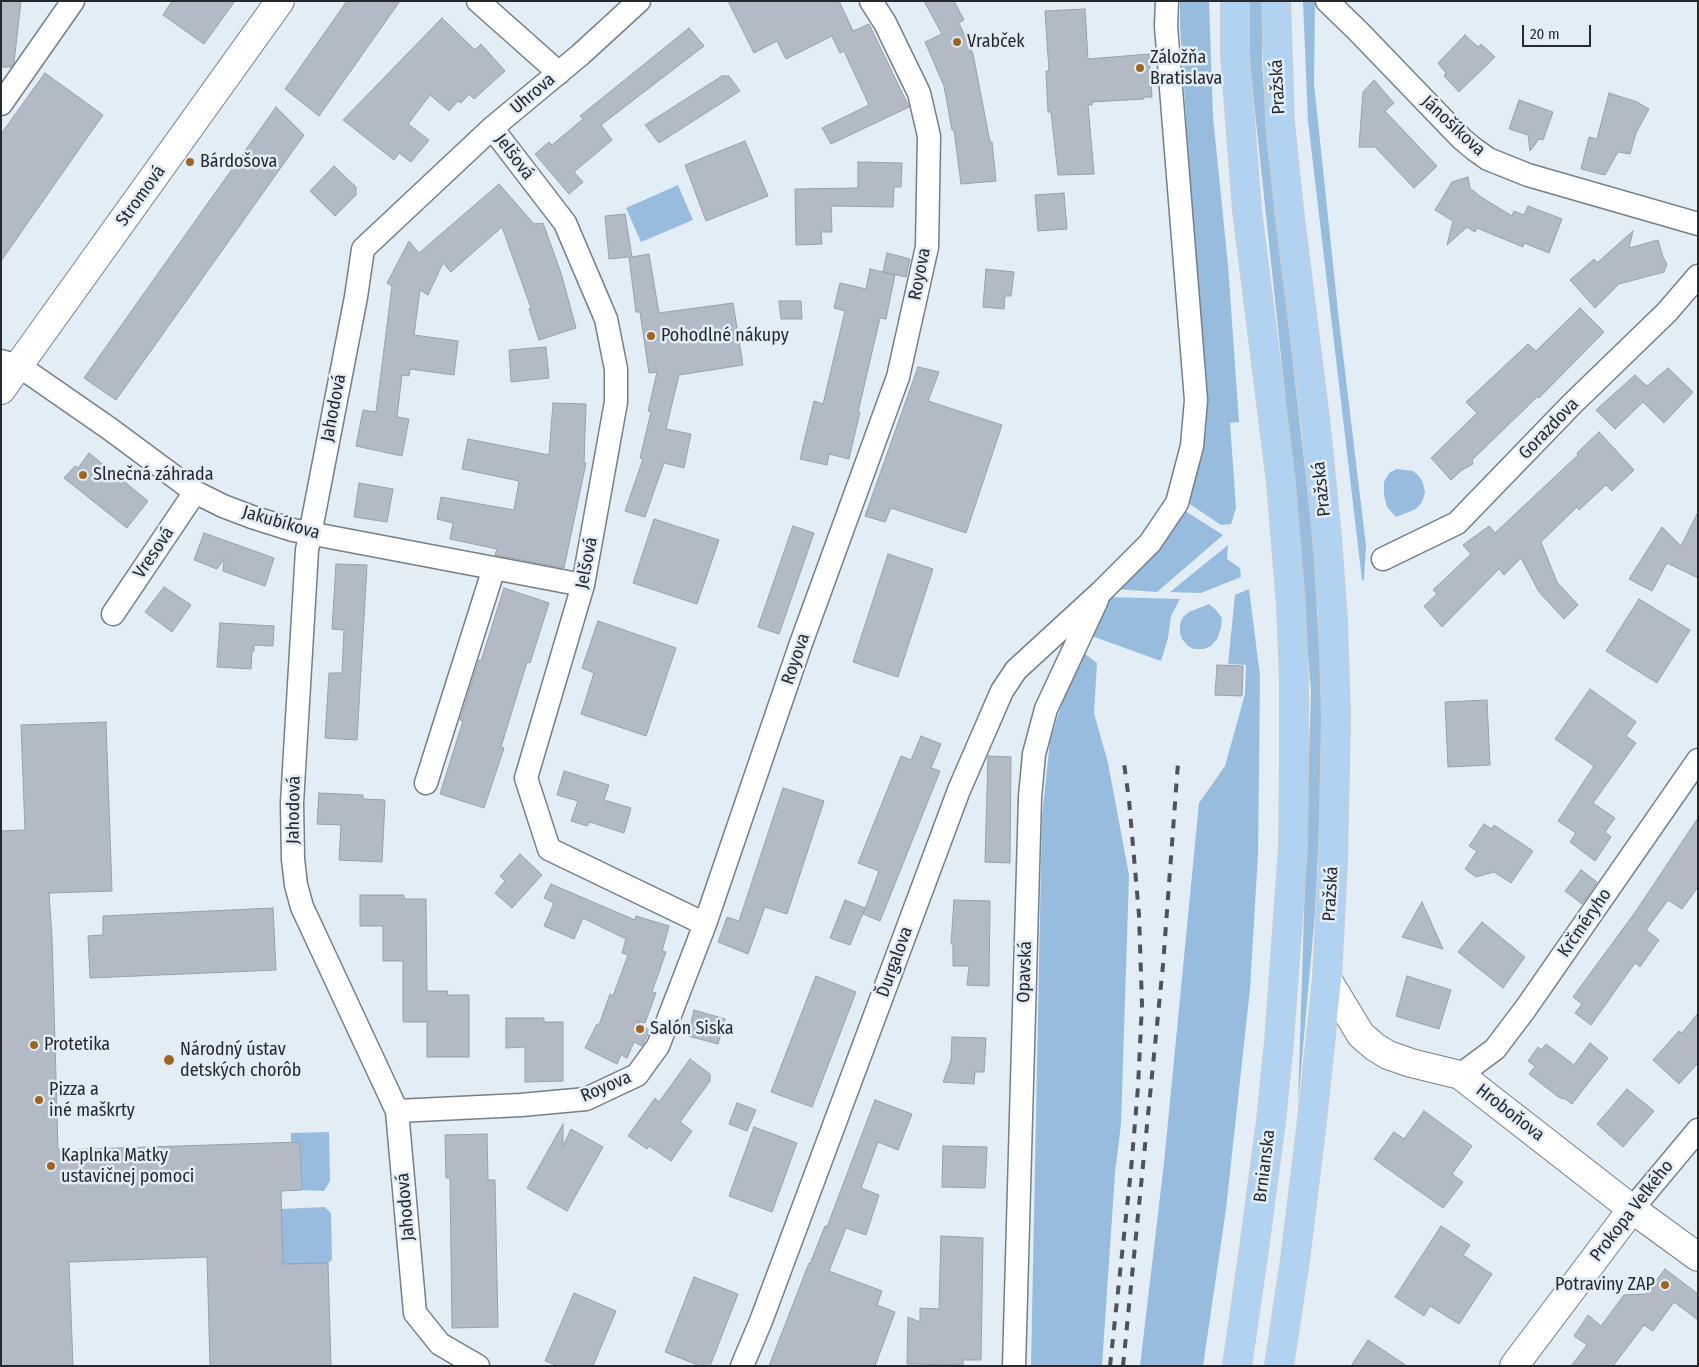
<!DOCTYPE html>
<meta charset="utf-8">
<style>
body{margin:0}
#map{position:relative;width:1699px;height:1367px;overflow:hidden;background:#e2edf6;font-family:"Fira Sans Condensed",sans-serif}
canvas{display:block}
.frame{position:absolute;inset:0;border:2px solid #26292d;pointer-events:none}
.scale{position:absolute;left:1522px;top:25px;width:69px;height:22px;box-sizing:border-box;border:2px solid #26292d;border-top:0;padding-left:6px;font-size:15px;line-height:18px;white-space:nowrap;color:#26292d;-webkit-text-stroke:4px #e2edf6;paint-order:stroke}
</style>
<div id="map">
<canvas width="1699" height="1367"></canvas>
<div class="frame"></div>
<div class="scale">20 m</div>
</div>
<script>
const context = document.querySelector('canvas').getContext('2d');
context.lineJoin = 'round';
function fillPath(path, color) {
  context.fillStyle = color;
  context.fill(path, 'evenodd');
}
function poly(rows) {
  const path = new Path2D();
  for (const r of rows) {
    path.moveTo(r[0], r[1]);
    for (let i = 2; i < r.length; i += 2) path.lineTo(r[i], r[i + 1]);
  }
  return path;
}
function trace(path, color, width, dash) {
  context.strokeStyle = color;
  context.lineWidth = width;
  context.lineCap = dash ? 'butt' : 'round';
  context.setLineDash(dash || []);
  context.stroke(path);
}
function write(font, color, halo, rows, align = 'center') {
  context.font = font + ' "Fira Sans Condensed",sans-serif';
  context.lineWidth = 5;
  context.setLineDash([]);
  context.textBaseline = 'middle';
  context.strokeStyle = halo;
  context.fillStyle = color;
  for (const [text, x, y, turn = 0] of rows) {
    context.save();
    context.translate(x, y);
    context.rotate((+turn || 0) * Math.PI / 180);
    context.textAlign = isNaN(turn) ? turn : align;
    if (halo) context.strokeText(text, 0, 0);
    context.fillText(text, 0, 0);
    context.restore();
  }
}
fillPath(poly([
 [1180,1,1209,1,1213,117,1228,265,1239,422,1230,423,1236,508,1231,524,1221,525,1185,501,1203,380,1180,26],
 [1250,1,1263,1,1262,63,1268,143,1313,539,1321,680,1322,771,1315,913,1298,1104,1311,691,1288,422,1250,65],
 [1303,1,1315,1,1314,84,1339,321,1366,546,1364,580,1362,580,1308,121],
 [678,185,693,220,641,242,626,208],
 [1397,469,1413,471,1419,476,1423,483,1425,493,1422,502,1416,509,1396,517,1387,507,1384,495,1384,482,1389,473],
 [1182,509,1223,535,1157,592,1116,589],
 [1228,545,1227,559,1240,568,1241,577,1201,593,1170,592],
 [1249,589,1260,676,1258,854,1250,989,1226,1209,1203,1366,1140,1366,1164,1163,1199,803,1225,766,1245,694,1246,665,1228,664,1235,595],
 [1108,597,1180,599,1171,616,1168,638,1161,661,1089,635],
 [1209,604,1216,610,1222,618,1221,628,1217,639,1211,646,1204,649,1194,649,1188,646,1182,639,1180,633,1180,624,1183,617,1189,612],
 [1079,649,1097,663,1094,713,1108,763,1129,875,1121,1124,1115,1173,1102,1366,1031,1366,1042,816,1050,741],
 [329,1132,330,1181,324,1191,302,1190,300,1142,291,1142,291,1133],
 [325,1207,331,1213,332,1260,328,1263,261,1265,261,1259,283,1258,281,1209]
]), '#98bcde');
const building = poly([
 [1,1,21,1,14,63,11,67,1,67,1,1],
 [172,1,235,1,204,44,163,15,172,1],
 [347,1,400,1,319,116,285,89,347,1],
 [728,1,839,1,853,31,869,24,909,107,831,144,822,128,869,105,844,51,840,53,832,36,786,59,777,41,754,53,728,1],
 [924,1,954,1,964,20,959,23,973,54,990,142,992,142,996,181,961,184,954,130,952,130,944,86,925,42,942,34,924,1],
 [1085,9,1088,59,1149,54,1152,97,1144,97,1144,99,1092,102,1092,105,1088,105,1094,174,1058,175,1051,112,1048,112,1046,71,1049,71,1045,11,1085,9],
 [442,18,475,50,481,44,505,71,474,99,469,94,461,103,458,101,449,111,430,95,408,124,429,140,411,162,399,153,394,160,343,120,442,18],
 [689,28,704,46,601,125,612,140,574,172,583,182,569,194,535,154,549,142,552,145,583,119,580,116,689,28],
 [1465,35,1478,47,1481,44,1495,57,1459,92,1444,76,1446,73,1438,63,1465,35],
 [45,73,103,115,1,261,1,134,45,73],
 [722,76,729,76,740,91,659,143,645,125,722,76],
 [1374,80,1394,103,1385,111,1437,166,1414,188,1375,147,1359,147,1363,92,1374,80],
 [1609,93,1637,102,1649,109,1636,133,1630,154,1618,152,1605,175,1581,169,1589,137,1597,139,1609,93],
 [1519,100,1553,112,1543,140,1539,139,1530,151,1528,135,1509,129,1519,100],
 [276,107,304,135,116,400,84,378,276,107],
 [745,141,768,196,706,221,685,165,745,141],
 [858,162,902,163,901,187,894,187,893,207,831,206,832,232,821,232,822,244,796,245,795,189,858,188,858,162],
 [334,166,356,187,356,195,335,216,310,191,334,166],
 [1468,177,1470,188,1481,197,1512,216,1514,211,1524,215,1528,206,1562,219,1549,253,1524,243,1523,247,1477,228,1475,232,1467,227,1447,245,1453,221,1435,210,1452,182,1468,177],
 [499,184,534,224,543,223,561,273,576,328,539,340,529,309,531,308,502,227,451,272,443,263,428,295,420,290,414,335,458,341,454,375,410,369,409,376,402,375,397,417,409,419,402,456,356,446,363,410,376,412,392,286,387,283,409,241,419,253,499,184],
 [1064,193,1067,229,1038,231,1035,195,1064,193],
 [625,214,632,257,649,254,659,313,733,303,743,365,679,375,666,429,691,434,684,468,664,463,645,517,625,511,643,459,640,458,651,412,648,411,657,372,649,373,640,312,636,312,629,257,609,259,605,216,625,214],
 [1633,231,1629,248,1658,240,1663,257,1667,264,1664,272,1619,284,1595,308,1570,280,1594,259,1597,263,1633,231],
 [887,253,910,259,906,277,883,272,887,253],
 [870,269,895,275,886,319,880,318,858,412,860,412,849,459,829,454,827,465,800,459,814,401,823,404,845,311,834,308,840,283,866,289,870,269],
 [986,269,1014,272,1011,296,1005,296,1004,309,983,307,986,269],
 [779,301,801,301,802,319,781,319,779,301],
 [1580,308,1604,332,1539,398,1537,397,1472,460,1473,464,1462,470,1451,480,1431,458,1477,413,1466,402,1528,344,1536,351,1580,308],
 [546,347,549,378,511,382,509,350,546,347],
 [918,367,939,372,928,401,1002,425,966,533,891,508,885,522,865,516,918,367],
 [1668,368,1693,392,1664,423,1643,402,1615,429,1596,410,1635,375,1647,386,1668,368],
 [553,403,586,404,584,463,586,463,564,568,495,555,497,549,450,539,453,523,437,519,441,497,514,510,519,481,462,469,468,439,549,455,553,403],
 [1599,432,1634,470,1612,491,1606,485,1579,510,1577,507,1541,542,1557,582,1578,605,1564,619,1539,592,1521,558,1504,575,1499,569,1442,627,1424,606,1437,594,1433,590,1471,554,1463,545,1489,526,1495,533,1578,455,1577,453,1599,432],
 [89,453,148,501,127,528,64,478,75,466,78,468,89,453],
 [359,483,393,489,387,522,354,517,359,483],
 [1698,512,1698,578,1667,563,1652,591,1629,579,1662,527,1681,546,1698,512],
 [654,519,719,540,697,604,633,583,654,519],
 [793,526,814,533,779,634,758,627,793,526],
 [204,533,274,558,265,586,223,571,224,559,217,569,194,560,204,533],
 [888,554,933,569,898,677,853,662,888,554],
 [336,564,367,565,357,740,325,738,329,673,342,673,344,630,332,629,336,564],
 [164,587,191,605,172,632,145,612,164,587],
 [504,588,549,603,530,663,527,662,501,747,504,748,484,808,440,794,463,721,460,720,479,660,481,661,504,588],
 [1639,599,1690,630,1657,683,1606,651,1639,599],
 [598,621,676,648,646,736,581,714,594,673,582,668,598,621],
 [220,623,274,626,273,646,254,645,254,651,252,651,251,669,217,667,220,623],
 [1217,665,1243,666,1242,696,1215,695,1217,665],
 [1590,689,1636,722,1626,736,1636,743,1593,803,1615,818,1605,832,1611,837,1595,861,1570,842,1576,833,1558,821,1594,766,1555,739,1590,689],
 [1487,700,1490,765,1448,767,1445,702,1487,700],
 [106,722,112,891,49,893,52,937,58,1150,300,1142,302,1190,281,1191,283,1264,328,1263,331,1366,210,1366,207,1257,69,1262,73,1366,1,1366,1,831,25,830,21,725,106,722],
 [921,736,941,744,931,768,940,771,880,921,863,914,879,871,858,863,901,756,911,760,921,736],
 [988,756,1011,757,1010,863,985,862,988,756],
 [564,771,609,785,604,800,631,808,624,833,590,822,587,826,571,821,578,801,557,795,564,771],
 [783,788,824,801,787,914,765,907,748,954,718,942,727,917,739,921,783,788],
 [319,793,363,795,363,799,385,800,382,862,339,860,341,825,317,824,319,793],
 [1698,818,1698,887,1682,909,1668,900,1646,930,1659,940,1640,967,1635,963,1591,1025,1575,1013,1582,1004,1573,997,1636,911,1698,818],
 [1484,824,1492,829,1494,825,1533,851,1511,883,1494,872,1476,877,1465,869,1477,851,1469,846,1484,824],
 [520,854,542,875,512,908,495,893,505,881,500,876,520,854],
 [1581,870,1597,882,1582,904,1565,891,1581,870],
 [551,884,635,920,636,916,669,926,662,951,666,952,652,992,656,993,645,1023,637,1021,650,1031,649,1032,642,1046,634,1042,627,1058,621,1055,617,1064,585,1048,597,1024,599,1025,610,994,613,996,628,955,622,953,626,939,583,918,574,939,544,926,554,903,544,898,551,884],
 [360,895,404,895,404,899,426,899,427,991,448,991,447,995,469,995,469,1057,427,1057,427,1022,403,1022,403,961,383,961,383,926,360,926,360,895],
 [845,900,865,908,850,945,830,938,845,900],
 [954,900,990,901,989,986,967,985,969,966,953,966,953,944,951,944,954,900],
 [1422,902,1443,949,1402,937,1422,902],
 [273,908,276,970,90,978,88,936,103,935,103,916,273,908],
 [1482,922,1525,957,1503,988,1458,952,1482,922],
 [816,976,856,992,812,1107,771,1092,816,976],
 [1407,976,1451,990,1439,1029,1396,1016,1407,976],
 [694,1010,725,1019,718,1044,688,1036,694,1010],
 [1698,1013,1698,1063,1679,1084,1653,1060,1679,1031,1682,1033,1698,1013],
 [506,1018,544,1018,544,1022,563,1022,563,1081,525,1082,525,1047,506,1048,506,1018],
 [952,1037,986,1038,984,1072,975,1072,974,1084,943,1082,951,1060,952,1037],
 [1590,1043,1608,1058,1572,1104,1564,1098,1563,1099,1557,1096,1529,1074,1535,1066,1528,1061,1538,1047,1541,1050,1546,1044,1574,1065,1590,1043],
 [690,1059,710,1074,710,1081,680,1122,692,1131,671,1161,649,1146,647,1149,628,1136,655,1098,659,1102,690,1059],
 [1627,1089,1654,1111,1623,1147,1597,1124,1627,1089],
 [875,1100,912,1114,898,1150,878,1142,861,1188,879,1195,866,1235,846,1228,829,1271,882,1291,877,1305,895,1312,875,1366,769,1366,809,1263,810,1264,825,1226,827,1227,875,1100],
 [737,1103,756,1110,747,1131,729,1124,737,1103],
 [1424,1111,1472,1146,1452,1174,1463,1182,1443,1208,1374,1159,1394,1132,1404,1139,1424,1111],
 [563,1124,563,1146,571,1129,603,1147,567,1211,527,1188,563,1124],
 [754,1127,797,1143,772,1212,729,1196,754,1127],
 [487,1134,488,1180,495,1180,498,1327,452,1328,450,1178,446,1178,445,1135,487,1134],
 [943,1146,987,1147,985,1188,942,1187,943,1146],
 [1441,1226,1470,1245,1463,1255,1492,1274,1459,1324,1430,1306,1424,1316,1395,1297,1441,1226],
 [941,1236,983,1238,981,1360,963,1360,963,1365,907,1364,908,1317,920,1322,920,1308,939,1309,941,1236],
 [1665,1269,1698,1294,1698,1320,1674,1302,1653,1331,1644,1325,1613,1366,1571,1366,1587,1345,1574,1336,1588,1315,1601,1326,1624,1295,1646,1294,1665,1269],
 [694,1277,738,1294,710,1366,700,1366,665,1352,694,1277],
 [574,1293,616,1311,593,1366,558,1366,545,1361,574,1293],
 [1368,1340,1407,1366,1351,1366,1368,1340]
]);
fillPath(building, '#b2bbc5');
trace(building, '#97a1aa', 1);
const minor = poly([
 [478,1,559,73],
 [1327,1,1357,30,1462,139,1474,149,1488,159,1528,175,1698,224],
 [1,104,73,1],
 [492,128,565,223,606,319,616,369,616,402,583,585,526,778,549,849,705,924],
 [1,361,19,366,35,377,110,429,195,492,223,506,252,517,293,530,583,585],
 [1383,559,1457,523,1572,404,1667,312,1698,276],
 [113,614,195,492],
 [426,783,494,568],
 [1460,1075,1495,1049,1526,1008,1698,760],
 [397,1111,521,1105,586,1099,637,1075,658,1046,705,924,800,646,898,377,927,247,929,136,919,93,885,23,871,1],
 [1632,1209,1698,1130],
 [478,1366,440,1344,415,1313,397,1111,302,907,296,885,293,859,292,803,307,550,356,297,363,249,492,128,580,55,639,1],
 [742,1366,761,1321,959,790,1002,691,1016,670,1101,592,1150,543,1177,503,1192,446,1196,400,1166,26,1167,1],
 [1014,1366,1030,797,1034,754,1046,709,1097,600]
]);
const tertiary = poly([
 [1,390,280,1],
 [1327,979,1361,1035,1375,1047,1388,1055,1411,1063,1460,1075,1632,1209,1698,1257],
 [1514,1366,1632,1209]
]);
const primary = poly([
 [1235,1,1235,55,1247,210,1281,482,1291,605,1294,680,1294,764,1293,848,1279,1042,1271,1121,1253,1256,1237,1366],
 [1276,1,1280,123,1289,210,1316,427,1327,538,1333,620,1336,717,1333,860,1327,979,1311,1129,1295,1260,1279,1366]
]);
trace(minor, '#767f88', 25);
trace(tertiary, '#767f88', 30);
trace(primary, '#cbcccd', 30);
trace(minor, '#fff', 22);
trace(tertiary, '#fff', 28);
trace(primary, '#b1d3f1', 28);
trace(poly([
 [1110,1366,1131,1170,1138,1087,1142,1004,1139,915,1129,800,1124,763],
 [1123,1366,1163,965,1178,763]
]), '#4e5358', 4, [9, 9]);
for (const [x, y, r, color] of [
 [957,42,5,"#9e6622"],
 [1140,68,5,"#9e6622"],
 [190,162,5,"#9e6622"],
 [651,336,5,"#9e6622"],
 [83,475,5,"#9e6622"],
 [640,1029,5,"#9e6622"],
 [34,1045,5,"#9e6622"],
 [169,1060,6,"#9e6622"],
 [39,1100,5,"#9e6622"],
 [51,1166,5,"#9e6622"],
 [1665,1285,5,"#9e6622"]
]) {
  const dot = new Path2D();
  dot.arc(x, y, r, 0, 2 * Math.PI);
  context.fillStyle = color;
  context.fill(dot);
  trace(dot, '#e2edf6', 2);
}
write('18px', '#26292d', '#e2edf6', [
 ["Vrabček",967,42],
 ["Záložňa",1150,58],
 ["Bratislava",1150,79],
 ["Bárdošova",200,162],
 ["Pohodlné nákupy",661,336],
 ["Slnečná záhrada",93,475],
 ["Salón Siska",650,1029],
 ["Protetika",44,1045],
 ["Národný ústav",180,1050],
 ["detských chorôb",180,1071],
 ["Pizza a",49,1090],
 ["iné maškrty",49,1111],
 ["Kaplnka Matky",61,1156],
 ["ustavičnej pomoci",61,1177],
 ["Potraviny ZAP",1655,1285,"right"]
], 'left');
write('18px', '#26292d', '#e2edf6', [
 ["Pražská",1278,87,-93],
 ["Uhrova",533,94,-40],
 ["Jánošíkova",1453,126,43],
 ["Jelšová",514,157,53],
 ["Stromová",141,196,-54],
 ["Royova",920,274,-79],
 ["Jahodová",334,408,-79],
 ["Gorazdova",1549,429,-46],
 ["Pražská",1322,489,-96],
 ["Jakubíkova",281,523,16],
 ["Vresová",154,553,-56],
 ["Jelšová",587,563,-79],
 ["Royova",796,659,-71],
 ["Jahodová",294,810,-89],
 ["Pražská",1331,894,-87],
 ["Krčméryho",1585,923,-55],
 ["Ďurgalova",895,962,-70],
 ["Opavská",1025,972,-88],
 ["Royova",606,1087,-23],
 ["Hroboňova",1510,1113,38],
 ["Brnianska",1265,1166,-83],
 ["Jahodová",406,1207,-95],
 ["Prokopa Veľkého",1632,1211,-52]
]);
</script>
